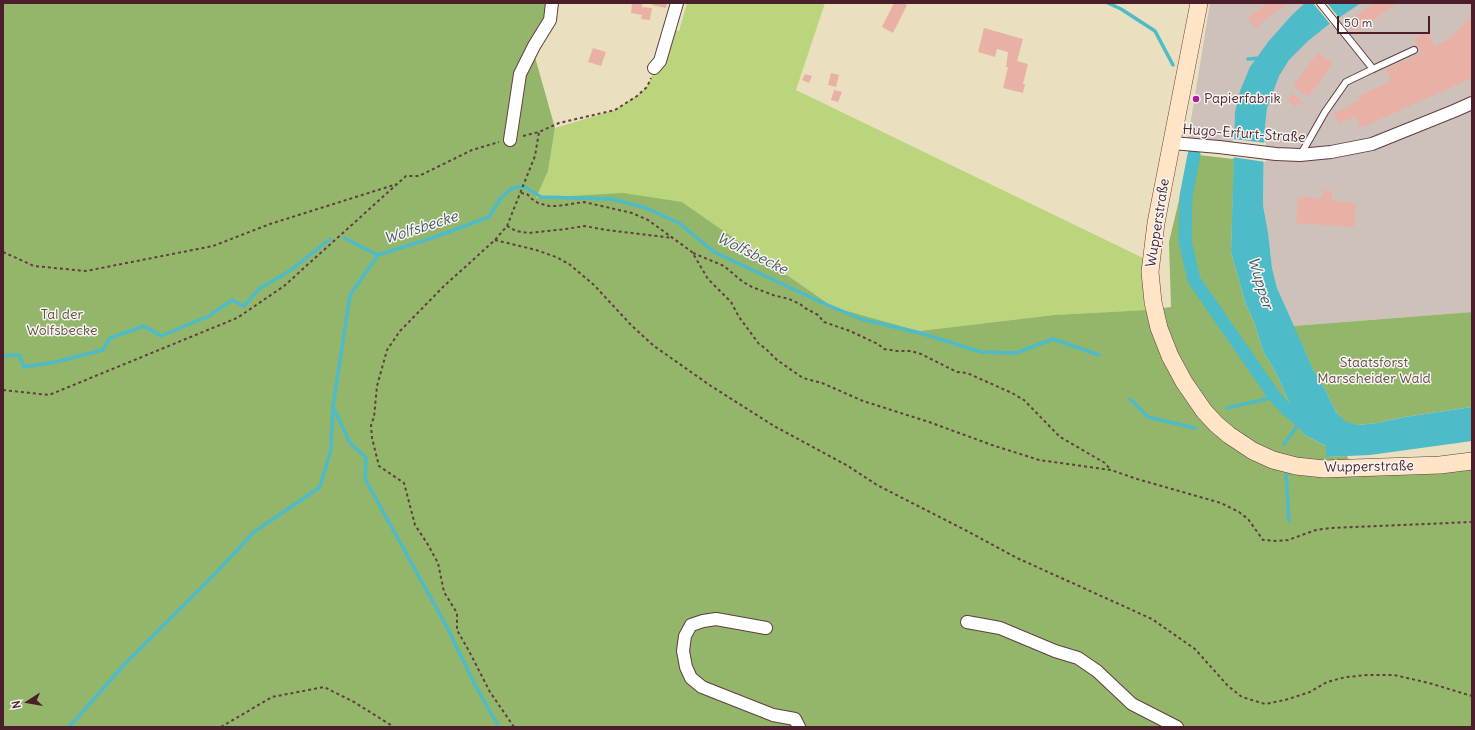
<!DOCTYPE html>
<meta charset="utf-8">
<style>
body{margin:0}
#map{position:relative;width:1475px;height:730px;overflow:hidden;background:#eae0bf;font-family:Delius,sans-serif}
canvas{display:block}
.frame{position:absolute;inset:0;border:4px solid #4a1f2b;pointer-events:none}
.north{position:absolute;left:8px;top:682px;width:40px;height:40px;-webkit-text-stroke:3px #f6f6f2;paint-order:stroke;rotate:258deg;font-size:11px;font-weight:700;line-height:16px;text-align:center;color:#4a1f2b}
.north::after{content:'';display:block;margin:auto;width:14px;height:18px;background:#4a1f2b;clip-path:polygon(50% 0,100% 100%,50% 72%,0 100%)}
.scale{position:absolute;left:1337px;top:16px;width:93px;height:18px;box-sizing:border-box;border:2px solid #4a1f2b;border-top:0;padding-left:5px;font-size:12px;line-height:14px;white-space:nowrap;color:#4a1f2b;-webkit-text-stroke:3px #f6f6f2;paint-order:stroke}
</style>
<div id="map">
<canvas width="1475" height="730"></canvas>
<div class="frame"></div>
<div class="north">N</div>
<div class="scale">50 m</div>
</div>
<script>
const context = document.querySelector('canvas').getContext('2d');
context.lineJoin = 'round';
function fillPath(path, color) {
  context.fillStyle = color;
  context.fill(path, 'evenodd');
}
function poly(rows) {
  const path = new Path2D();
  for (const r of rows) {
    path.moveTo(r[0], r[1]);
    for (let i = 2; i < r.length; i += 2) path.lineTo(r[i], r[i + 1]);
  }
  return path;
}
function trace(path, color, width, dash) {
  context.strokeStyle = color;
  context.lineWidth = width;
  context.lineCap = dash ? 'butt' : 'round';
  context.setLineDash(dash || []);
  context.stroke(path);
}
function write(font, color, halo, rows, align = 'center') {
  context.font = font + ' Delius,sans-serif';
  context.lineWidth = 3;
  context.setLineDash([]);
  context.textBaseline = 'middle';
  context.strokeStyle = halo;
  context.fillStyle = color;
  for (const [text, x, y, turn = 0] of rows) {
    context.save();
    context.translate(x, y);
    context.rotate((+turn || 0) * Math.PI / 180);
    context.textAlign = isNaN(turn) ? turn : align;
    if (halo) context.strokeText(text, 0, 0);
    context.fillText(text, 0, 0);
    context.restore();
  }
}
fillPath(poly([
 [1210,3,1472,3,1472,312,1293,326,1277,288,1272,269,1268,232,1263,205,1264,146,1188,138]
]), '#cec1ba');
fillPath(poly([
 [687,3,825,3,796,90,1143,258,1147,310,1054,315,919,331,833,307,682,202,536,198,548,171,555,128,615,110,637,96,647,87,652,76,654,68,673,30,679,31]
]), '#bad57b');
fillPath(poly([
 [3,3,554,3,533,50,555,128,548,171,536,198,623,193,682,202,833,307,919,331,1054,315,1147,310,1171,307,1169,242,1190,154,1234,159,1231,252,1246,305,1254,322,1263,351,1277,375,1303,434,1326,446,1326,457,1347,456,1354,470,1472,460,1472,727,3,727],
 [1472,312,1472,407,1405,417,1377,423,1358,425,1346,423,1336,412,1325,389,1314,371,1293,326]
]), '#93b66b');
fillPath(poly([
 [1305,3,1361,3,1328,25,1308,41,1289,60,1279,76,1267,108,1264,136,1263,205,1268,232,1272,268,1277,288,1314,371,1325,389,1336,412,1346,422,1358,425,1377,423,1405,417,1472,407,1472,441,1370,455,1326,457,1326,446,1303,434,1277,375,1263,351,1254,322,1246,305,1231,252,1235,112,1240,91,1250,67,1268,42,1291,16]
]), '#4ebbc8');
fillPath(poly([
 [1313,3,1327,3,1340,19,1331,25],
 [1233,139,1266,143,1266,162,1232,157]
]), '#eae0bf');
trace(poly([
 [1108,3,1121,9,1155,31,1173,65],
 [1248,59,1261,58],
 [345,238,361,247,378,255,432,238,489,217,500,199,511,189,523,186,541,197,611,199,646,208,679,223,714,252,825,304,861,319,920,333,981,352,1016,353,1053,339,1099,355],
 [3,356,19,355,24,367,56,362,103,350,110,338,144,326,161,336,209,316,232,300,244,306,259,289,291,270,330,239],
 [1130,399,1148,417,1195,428],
 [333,407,350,443,366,458,365,479,448,629,474,683,497,724],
 [1227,408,1275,397],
 [1284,444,1301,421],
 [1286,474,1289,521],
 [69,727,123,666,212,577,254,532,320,487,331,449,333,406,350,295,378,255]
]), '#4ebbc8', 3.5);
trace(poly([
 [1194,155,1186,196,1185,241,1194,280,1275,397,1285,408,1309,428]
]), '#4ebbc8', 13);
fillPath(poly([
 [632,3,642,4,642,7,652,8,650,20,641,19,642,15,631,13],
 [653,3,667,3,666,8,652,5],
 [894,3,904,3,907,5,893,33,882,27],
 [1267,3,1286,4,1255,28,1248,18],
 [1375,3,1399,3,1358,30,1357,28,1352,31,1346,22],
 [1472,16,1472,78,1361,128,1356,116,1339,124,1334,113,1351,106,1350,104,1361,99,1359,96,1391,81,1386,69,1421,53,1414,38,1428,32,1435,46,1446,41],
 [984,28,1023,39,1017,61,1028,64,1023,84,1025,84,1023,93,1003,88,1008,67,1006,67,1008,52,997,49,995,57,978,52],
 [593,48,606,52,601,66,588,62],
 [1318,52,1333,64,1308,97,1293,86],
 [831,73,839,75,836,87,828,85],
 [805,74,812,76,809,83,802,80],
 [834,90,842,92,838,102,831,100],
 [1292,93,1305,103,1303,105,1299,102,1296,107,1287,100],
 [1323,190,1332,191,1332,201,1356,203,1354,227,1296,223,1298,197,1323,198]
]), '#e9b1a6');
const service = poly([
 [1373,69,1414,50],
 [1301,154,1325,112,1346,82,1373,69,1320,3]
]);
const minor = poly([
 [654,68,660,61,677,3],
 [510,140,520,74,534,46,550,20,552,3],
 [1172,143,1219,147,1276,154,1300,155,1331,152,1372,144,1454,111,1472,103],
 [967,622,1000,628,1055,651,1078,658,1097,671,1132,704,1177,727],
 [766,628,716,619,703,621,691,625,685,636,683,651,686,667,691,678,702,687,773,715,795,719,799,727]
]);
const secondary = poly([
 [1199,3,1156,223,1150,272,1153,302,1159,328,1170,356,1184,382,1204,411,1216,424,1229,435,1253,451,1273,460,1296,466,1324,469,1440,465,1472,461]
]);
trace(service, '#623c41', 8);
trace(minor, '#623c41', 14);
trace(secondary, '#623c41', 18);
trace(poly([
 [523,136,539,132,559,123,615,110,637,96,647,87,651,78],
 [521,193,527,194,532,199,538,203,549,206,558,206,584,202,632,213,648,220,692,252,708,279,731,302,739,317,759,344,766,349,777,360,803,378,822,383,863,401,929,422,992,445,1039,460,1111,470,1137,479,1221,503,1239,512,1248,519,1263,540,1278,541,1288,540,1316,530,1331,528,1472,522],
 [507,226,516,231,529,233,566,229,584,226,607,230,673,238],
 [495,240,536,250,556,257,569,264,594,285,631,325,654,346,711,386,774,426,848,466,877,485,967,531,1017,558,1152,619,1195,649,1228,686,1242,697,1265,704,1285,700,1310,692,1327,682,1346,677,1368,675,1394,675,1429,683,1472,696],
 [3,252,34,266,86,271,213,246,270,224,397,184],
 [693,253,724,266,743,282,752,287,773,295,789,299,800,304,805,308,818,315,824,322,850,331,878,344,884,349,897,351,911,351,921,354,957,372,967,373,1012,393,1024,400,1060,437,1105,463,1110,469],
 [3,390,49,395,237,318,246,312,284,286,406,176,419,176,472,150,499,142],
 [221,727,272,697,324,687,354,702,394,727],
 [514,727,490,692,469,651,457,630,457,613,444,592,438,563,427,543,415,525,404,483,379,466,372,438,371,425,374,417,377,386,387,350,400,331,444,286,495,240,507,226,535,156,539,132]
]), '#623c41', 2, [3, 3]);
trace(service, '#fff', 6);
trace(minor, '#fff', 12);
trace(secondary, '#ffe4c6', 17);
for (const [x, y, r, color] of [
 [1196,99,4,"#b5179e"]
]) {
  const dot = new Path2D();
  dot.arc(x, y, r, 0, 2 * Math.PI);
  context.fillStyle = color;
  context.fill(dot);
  trace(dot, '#f6f6f2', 1.5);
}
write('14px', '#4a1f2b', '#f6f6f2', [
 ["Papierfabrik",1204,99]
], 'left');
write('14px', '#4a1f2b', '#f6f6f2', [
 ["Hugo-Erfurt-Straße",1244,134,4],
 ["Wupperstraße",1158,223,-81],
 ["Wupperstraße",1369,467,-1]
]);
write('14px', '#664c3f', '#f6f6f2', [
 ["Tal der",62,315],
 ["Wolfsbecke",62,331],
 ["Staatsforst",1374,363],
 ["Marscheider Wald",1374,379]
]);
write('italic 15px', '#4b5662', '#f6f6f2', [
 ["Wolfsbecke",421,228,-18],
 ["Wolfsbecke",752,254,26],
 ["Wupper",1260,283,73]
]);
</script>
